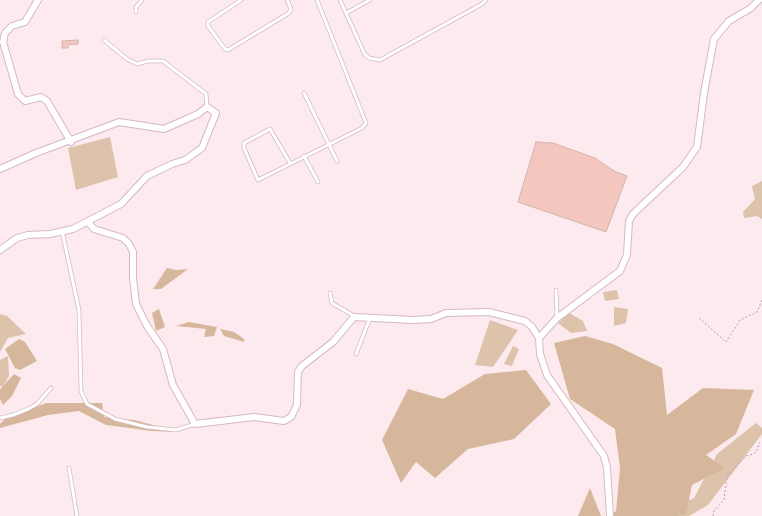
<!DOCTYPE html>
<style>
body{margin:0}
canvas{display:block;background:#fceaef}
</style>
<canvas width="762" height="516"></canvas>
<script>
const context = document.querySelector('canvas').getContext('2d');
context.lineJoin = 'round';
function fillPath(path, color) {
  context.fillStyle = color;
  context.fill(path, 'evenodd');
}
function poly(rows) {
  const path = new Path2D();
  for (const r of rows) {
    path.moveTo(r[0], r[1]);
    for (let i = 2; i < r.length; i += 2) path.lineTo(r[i], r[i + 1]);
  }
  return path;
}
function trace(path, color, width, dash) {
  context.strokeStyle = color;
  context.lineWidth = width;
  context.lineCap = dash ? 'butt' : 'round';
  context.setLineDash(dash || []);
  context.stroke(path);
}
fillPath(poly([
 [110,137,118,177,76,190,68,148],
 [762,181,762,219,757,216,744,218,743,212,755,199,752,186],
 [617,290,619,299,605,301,603,292],
 [614,307,628,309,626,323,614,326],
 [569,313,583,321,587,331,571,333,558,323],
 [0,314,7,316,26,334,8,338,0,352],
 [490,320,518,330,493,367,475,365],
 [513,346,519,349,512,366,504,364],
 [8,356,9,376,3,386,0,386,0,360],
 [756,423,762,428,762,434,708,505,689,516,660,516,659,514,694,498,717,454]
]), '#ddc3ab');
fillPath(poly([
 [167,268,176,270,188,269,161,289,153,289],
 [159,309,165,327,156,331,152,313],
 [189,322,217,327,214,336,204,337,206,329,176,326],
 [220,329,234,332,244,339,244,342,224,336],
 [585,336,613,344,662,368,667,415,703,388,754,390,736,434,706,455,725,468,692,485,686,514,677,516,608,516,616,511,620,468,615,429,570,399,554,343],
 [19,339,25,342,37,361,20,370,15,368,5,349],
 [526,370,551,404,514,439,468,449,435,478,416,462,401,483,382,440,408,389,443,399,485,374],
 [14,374,21,378,12,396,3,405,0,399,0,389],
 [46,403,102,403,104,417,134,420,180,432,152,431,106,425,79,411,48,415,0,428,0,424,5,419],
 [590,488,601,516,578,516]
]), '#d6b79b');
const building = poly([
 [78,40,78,44,68,45,68,48,62,48,62,41,78,40],
 [536,142,553,143,595,158,614,171,627,176,606,232,518,202,536,142]
]);
fillPath(building, '#f3c7be');
trace(building, '#d1b4ae', 1);
const lane = poly([
 [241,0,208,22,208,26,225,49,228,50,289,13,291,9,287,0],
 [340,0,365,55,369,58,380,60,482,4,486,0],
 [136,12,136,7,142,0],
 [346,13,370,0],
 [104,40,127,59,137,64,148,61,163,61,206,94,207,107],
 [304,93,337,161],
 [304,156,318,182],
 [290,163,270,129,244,143,244,148,258,180,362,128,366,123,317,0],
 [62,231,79,310,81,391,87,404,115,419,147,427,176,430,195,424],
 [556,290,557,318],
 [330,293,332,303,354,316],
 [356,354,370,318],
 [0,418,13,415,28,409,37,404,51,388],
 [69,468,77,516]
]);
const street = poly([
 [38,0,25,22,12,26,5,33,3,42,18,94,25,101,41,97,47,101,71,142],
 [0,169,36,153,119,122,164,129,198,114,207,107,216,113,202,148,185,160,172,164,147,176,121,204,73,229,50,234,28,235,17,238,0,250],
 [88,222,94,229,123,238,129,244,133,252,133,278,136,304,147,326,163,349,173,385,195,424,254,417,284,421,291,417,297,405,298,372,302,366,333,342,354,317,413,320,431,319,446,313,489,312,525,321,532,327,539,338],
 [610,516,607,468,604,456,547,375,540,354,539,338,557,318,620,271,627,255,629,221,633,214,683,167,697,147,704,93,714,39,729,21,751,8,759,0]
]);
trace(lane, '#d6b9c2', 4.5);
trace(street, '#d6b9c2', 8);
trace(poly([
 [699,318,726,342,740,320,757,312,762,300],
 [713,516,714,511,724,500,727,476,746,456,754,454,758,448,759,443,762,441]
]), '#b0a1a5', 1, [2, 2]);
trace(lane, '#fff', 3);
trace(street, '#fff', 6);
</script>
